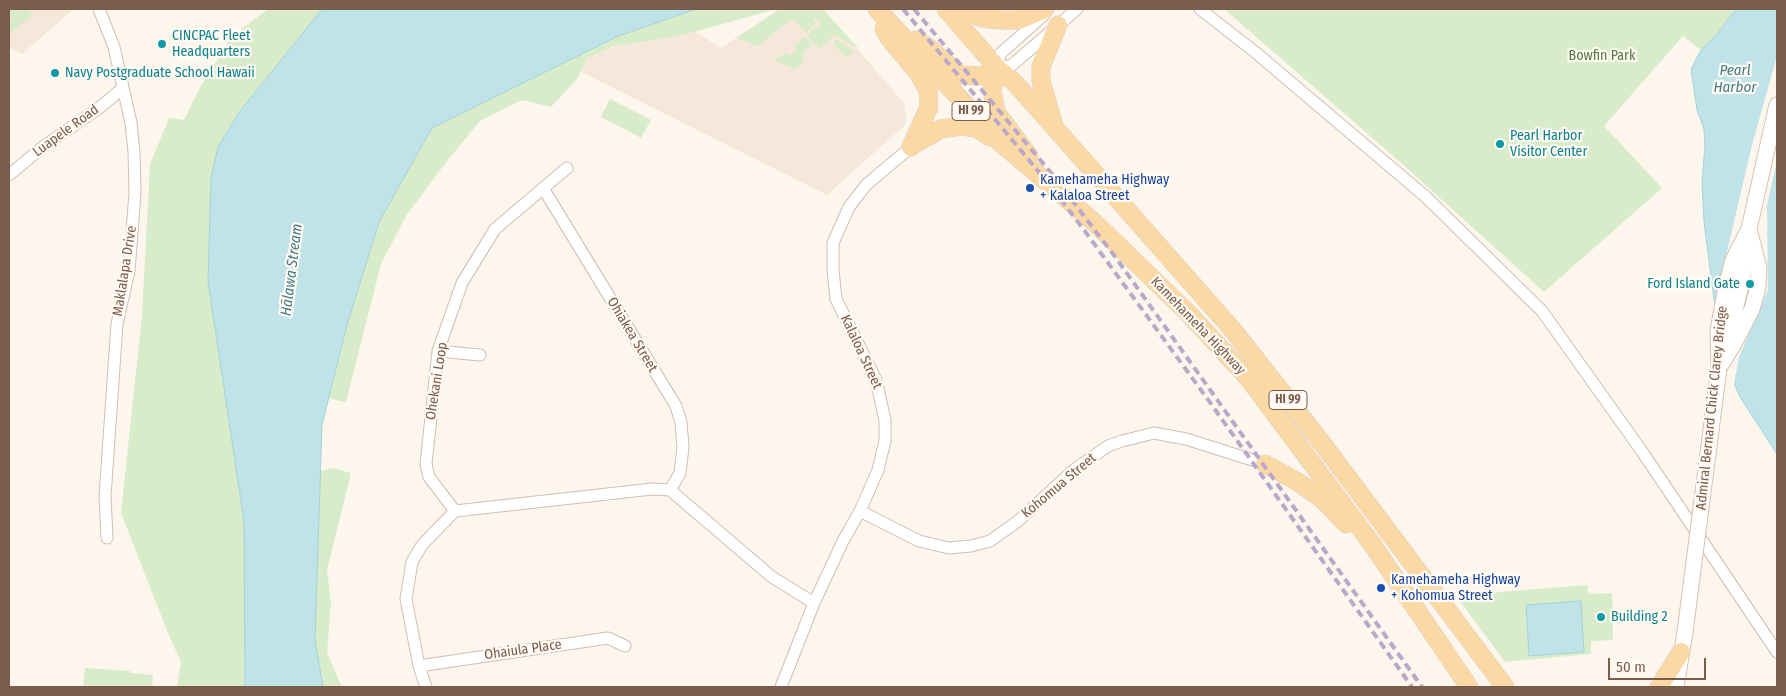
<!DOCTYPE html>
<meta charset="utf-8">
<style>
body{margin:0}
#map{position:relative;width:1786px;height:696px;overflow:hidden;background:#fdf6ec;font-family:"Fira Sans Condensed",sans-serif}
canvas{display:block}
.frame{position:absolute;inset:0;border:10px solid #7a5c4d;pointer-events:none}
.scale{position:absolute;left:1608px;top:658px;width:98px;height:22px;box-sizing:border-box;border:2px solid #7a5c4d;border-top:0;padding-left:6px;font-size:15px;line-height:18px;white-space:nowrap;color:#7a5c4d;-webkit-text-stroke:4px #fffaf3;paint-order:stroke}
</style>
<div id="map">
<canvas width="1786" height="696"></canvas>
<div class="frame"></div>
<div class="scale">50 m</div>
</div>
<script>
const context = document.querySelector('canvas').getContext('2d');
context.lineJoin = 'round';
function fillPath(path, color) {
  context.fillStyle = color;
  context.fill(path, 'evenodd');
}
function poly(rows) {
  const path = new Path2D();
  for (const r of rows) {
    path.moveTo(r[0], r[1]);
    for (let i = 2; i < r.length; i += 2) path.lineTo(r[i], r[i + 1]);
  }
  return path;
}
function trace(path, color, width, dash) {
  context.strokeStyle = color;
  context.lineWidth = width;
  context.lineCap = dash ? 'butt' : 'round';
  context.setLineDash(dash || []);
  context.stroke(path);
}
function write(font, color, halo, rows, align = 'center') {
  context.font = font + ' "Fira Sans Condensed",sans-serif';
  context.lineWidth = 4.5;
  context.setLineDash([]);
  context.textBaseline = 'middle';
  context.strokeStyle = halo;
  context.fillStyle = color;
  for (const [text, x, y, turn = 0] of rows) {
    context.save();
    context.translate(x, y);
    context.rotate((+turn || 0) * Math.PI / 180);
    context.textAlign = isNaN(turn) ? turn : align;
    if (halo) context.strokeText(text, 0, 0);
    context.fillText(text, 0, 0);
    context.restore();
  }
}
fillPath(poly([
 [9,9,74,9,22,54,9,48],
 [780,9,823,9,904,103,907,120,904,126,827,195,582,72,588,58,614,46,694,31,721,48]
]), '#f5e8da');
fillPath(poly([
 [9,9,28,9,33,15,9,34],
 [268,9,376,9,271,687,177,687,181,662,168,633,121,513,142,316,150,164,169,118,184,120,199,89,232,36],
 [620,9,776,9,683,35,614,46,588,58,577,79,551,107,522,100,480,121,447,161,406,216,381,264,346,402,321,397,375,158],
 [780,9,823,9,859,49,835,35,819,49,807,35,821,23,816,17,813,20,816,23,806,33,792,18,758,46,736,38],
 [1224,9,1736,9,1718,33,1701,50,1683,36,1604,126,1662,188,1544,292,1400,162],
 [805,37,812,45,802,53,805,57,802,60,803,63,795,69,774,60,787,52,790,56,797,50,794,46],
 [836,39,854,51,846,58,833,43],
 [610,99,651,120,641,138,601,117],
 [333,468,351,473,327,570,331,602,327,653,342,687,298,687,311,473],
 [1587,585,1589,594,1612,593,1613,640,1591,641,1591,654,1505,662,1459,600,1500,592],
 [85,668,130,671,130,673,153,675,152,687,83,687]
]), '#d8ecc9');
const water = poly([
 [326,9,696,9,616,37,432,128,379,222,347,325,322,425,315,640,323,687,245,687,244,521,208,281,211,178,218,147,240,111,319,13,326,9],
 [1736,9,1777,9,1777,454,1740,397,1721,353,1704,222,1702,182,1705,146,1704,129,1697,110,1691,69,1701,50,1718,33,1736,9],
 [1581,601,1584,652,1529,656,1526,605,1581,601]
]);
fillPath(water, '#bfe3e8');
trace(water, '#a5d3da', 1);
fillPath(poly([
 [1777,56,1777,161,1767,205,1768,290,1739,357,1733,389,1718,354,1720,282,1752,145]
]), '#fdf6ec');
const street = poly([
 [99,9,114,47,131,123,134,152,135,193,129,271,117,324,105,496,107,538],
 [1200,9,1255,52,1426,197,1542,311,1641,450,1777,652],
 [1045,14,1000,54,998,69,1012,65,1077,9],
 [9,175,44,146,99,108,123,88],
 [543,188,676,406,681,422,683,447,680,473,670,490],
 [438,351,480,355],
 [455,511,652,489,670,490,772,577,814,603],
 [860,511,919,541,949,548,971,546,990,541,1018,521,1075,469,1108,446,1122,441,1154,433,1186,439,1265,464],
 [419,666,608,638,625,646],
 [426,687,419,666,406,599,412,562,422,545,455,511,429,477,426,464,438,351,462,283,495,229,567,168],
 [781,687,814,603,843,541,860,511,878,470,885,441,885,420,876,380,836,299,833,270,833,243,849,207,866,185,911,147]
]);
const secondary = poly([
 [1726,345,1742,282,1748,241],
 [1719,368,1718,331,1726,287,1733,260,1749,229,1777,105],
 [1719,368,1735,342,1752,309,1758,287,1759,268,1749,229],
 [1676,687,1685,632]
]);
const primary = poly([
 [877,9,1001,143,1095,223,1188,313,1249,379,1372,544,1469,687],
 [946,9,998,69,1014,82,1054,127,1232,329,1322,443,1505,687],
 [962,9,982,18,998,20,1019,20,1045,9],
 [884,29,889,38,918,73,928,90,929,107,911,147],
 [916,40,928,47,960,75,981,76,998,69],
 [998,69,992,90,996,112,1029,156],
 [1053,122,1041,81,1041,67,1058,25],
 [911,146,941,129,961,126,976,128,990,137],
 [1265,464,1298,482,1322,499,1346,524],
 [1659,687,1681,652]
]);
trace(street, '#d1beb0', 13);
trace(secondary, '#d6c0b0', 17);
trace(primary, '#dad1cd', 19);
trace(street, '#fff', 11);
trace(secondary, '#fff', 15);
trace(primary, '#fbd9a5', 18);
trace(poly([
 [903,9,1053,189,1084,230,1209,401,1412,687],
 [914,9,1052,174,1116,258,1422,687]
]), '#b9a8c9', 4, [8, 5]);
const secondaryBridge = poly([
 [1685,632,1719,368]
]);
trace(secondaryBridge, '#d6c0b0', 17, []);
trace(secondaryBridge, '#fff', 15);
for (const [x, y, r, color] of [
 [162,44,5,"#0f9aa8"],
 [55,73,5,"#0f9aa8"],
 [1500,144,5,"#0f9aa8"],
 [1030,188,5,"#1a4fb4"],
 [1750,284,5,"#0f9aa8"],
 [1381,588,5,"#1a4fb4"],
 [1601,617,5,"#0f9aa8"]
]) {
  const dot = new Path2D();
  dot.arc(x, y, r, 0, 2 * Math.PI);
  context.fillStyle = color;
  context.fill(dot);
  trace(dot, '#fffaf3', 2);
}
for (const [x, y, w] of [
 [971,111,38],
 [1288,400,38]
]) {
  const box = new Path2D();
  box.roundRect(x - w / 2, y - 9.5, w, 19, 4);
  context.fillStyle = '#fffaf3';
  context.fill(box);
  trace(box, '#7a5c4d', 1);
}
write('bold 12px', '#7a5c4d', null, [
 ["HI 99",971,111],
 ["HI 99",1288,400]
]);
write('14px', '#0d838f', '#fffaf3', [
 ["CINCPAC Fleet",172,36],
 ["Headquarters",172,52],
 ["Navy Postgraduate School Hawaii",65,73],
 ["Pearl Harbor",1510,136],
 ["Visitor Center",1510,152],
 ["Ford Island Gate",1740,284,"right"],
 ["Building 2",1611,617]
], 'left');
write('14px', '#537a41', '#fffaf3', [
 ["Bowfin Park",1602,56]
]);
write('14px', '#7a5c4d', '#fffaf3', [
 ["Luapele Road",66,131,-36],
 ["Maklalapa Drive",125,271,-81],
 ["Kamehameha Highway",1198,326,46],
 ["Ohiakea Street",632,335,59],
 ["Kalaloa Street",861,352,65],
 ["Ohekani Loop",437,381,-81],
 ["Admiral Bernard Chick Clarey Bridge",1712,408,-84],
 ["Kohomua Street",1059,486,-40],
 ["Ohaiula Place",523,650,-8]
]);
write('14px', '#164399', '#fffaf3', [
 ["Kamehameha Highway",1040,180],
 ["+ Kalaloa Street",1040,196],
 ["Kamehameha Highway",1391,580],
 ["+ Kohomua Street",1391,596]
], 'left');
write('italic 15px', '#437c86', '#fffaf3', [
 ["Pearl",1735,71],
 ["Harbor",1735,88],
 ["Hālawa Stream",292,270,-83]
]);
</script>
